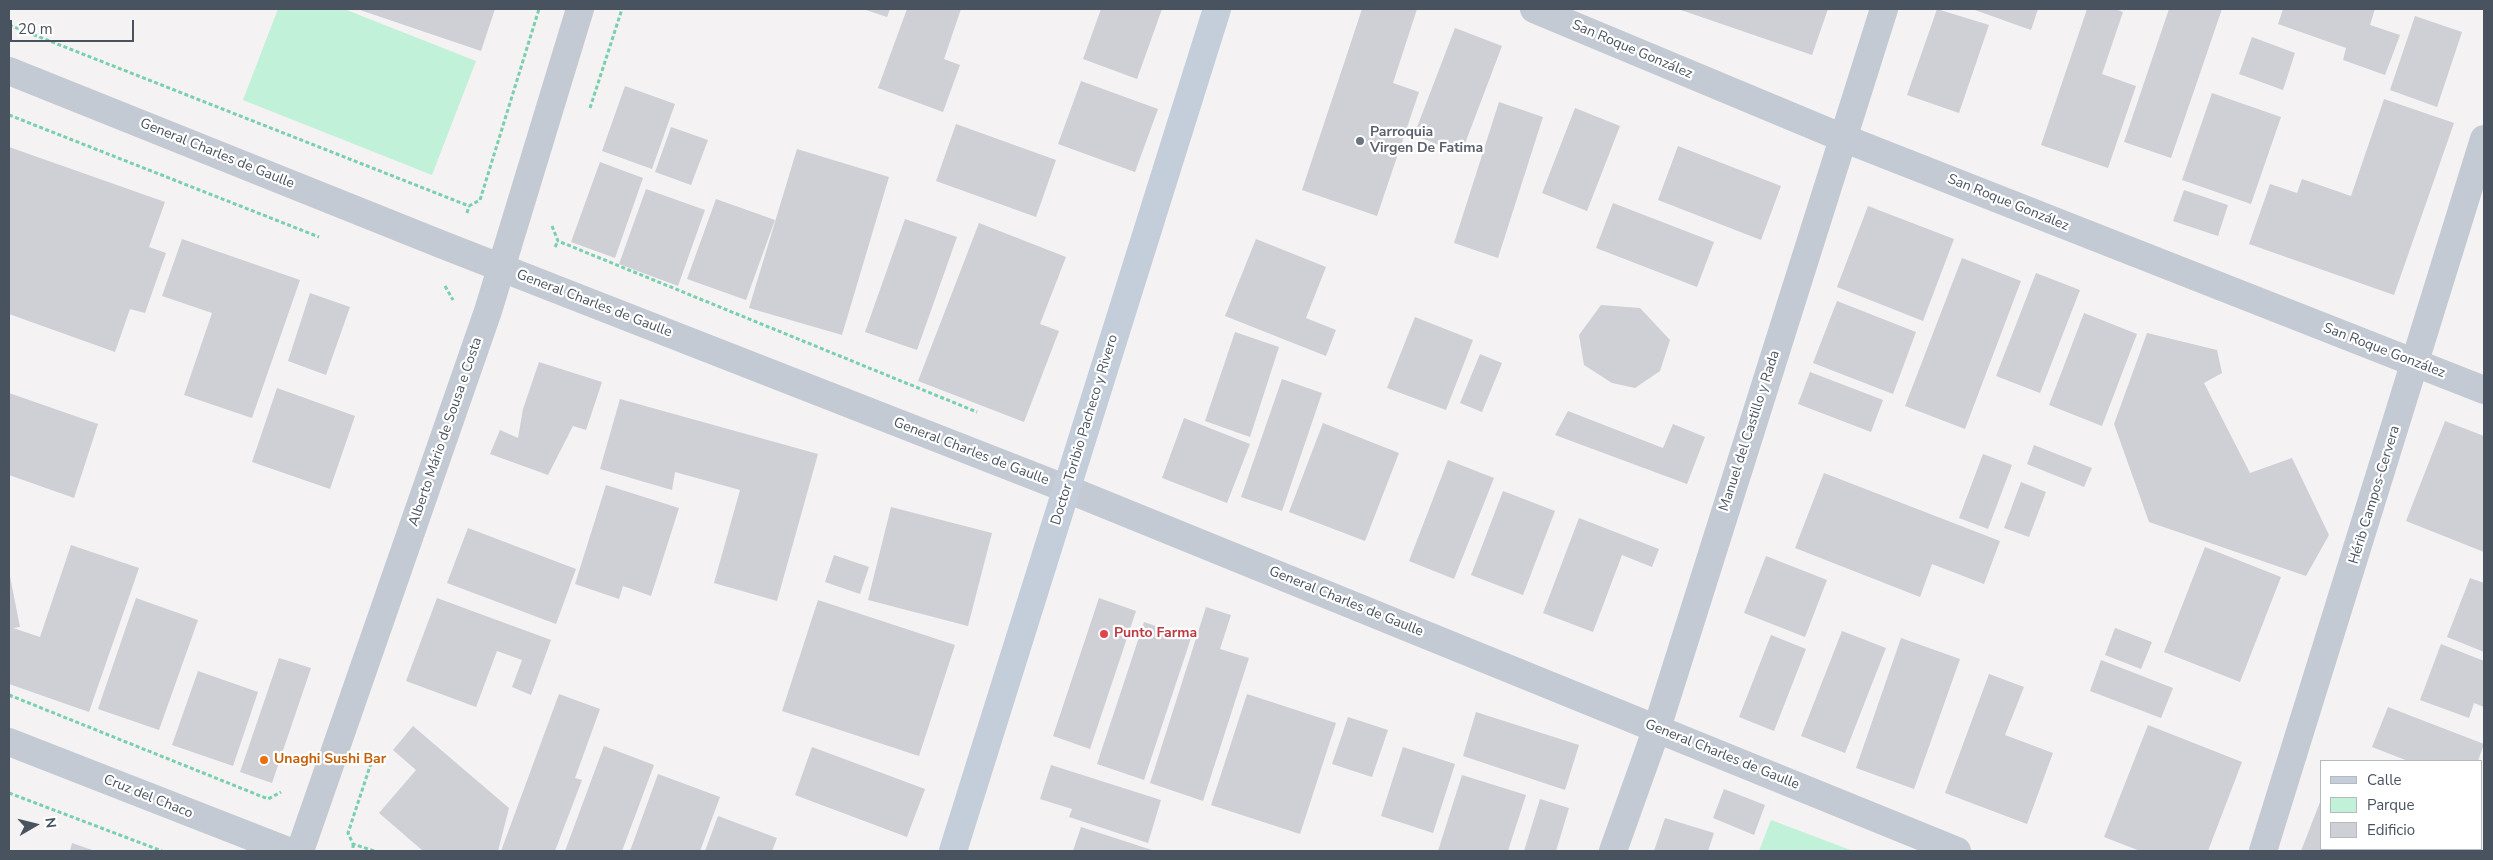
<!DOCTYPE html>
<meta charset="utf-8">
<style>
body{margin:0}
#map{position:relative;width:2493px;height:860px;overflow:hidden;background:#f4f2f2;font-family:"Nunito Sans",sans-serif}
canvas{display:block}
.frame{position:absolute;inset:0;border:10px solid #495360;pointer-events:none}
.legend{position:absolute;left:2320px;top:760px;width:162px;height:90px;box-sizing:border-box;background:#fff;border:1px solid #b6babf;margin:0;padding:6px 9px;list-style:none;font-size:15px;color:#495360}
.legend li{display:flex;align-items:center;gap:10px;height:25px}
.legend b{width:25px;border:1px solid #b6babf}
.north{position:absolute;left:10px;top:800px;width:50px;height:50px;-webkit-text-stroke:4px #fff;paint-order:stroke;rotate:82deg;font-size:14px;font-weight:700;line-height:20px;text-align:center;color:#495360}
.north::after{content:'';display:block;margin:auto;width:18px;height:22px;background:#495360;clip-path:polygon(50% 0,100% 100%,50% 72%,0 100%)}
.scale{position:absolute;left:10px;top:20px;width:124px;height:22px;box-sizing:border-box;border:2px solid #495360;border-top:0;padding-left:6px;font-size:15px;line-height:18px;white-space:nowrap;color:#495360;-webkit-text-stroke:4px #fff;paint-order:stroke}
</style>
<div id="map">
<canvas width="2493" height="860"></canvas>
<div class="frame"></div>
<ul class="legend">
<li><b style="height:6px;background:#c4cdda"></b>Calle</li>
<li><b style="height:14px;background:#c1f1d8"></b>Parque</li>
<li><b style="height:14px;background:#ced0d6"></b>Edificio</li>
</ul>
<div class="north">N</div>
<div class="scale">20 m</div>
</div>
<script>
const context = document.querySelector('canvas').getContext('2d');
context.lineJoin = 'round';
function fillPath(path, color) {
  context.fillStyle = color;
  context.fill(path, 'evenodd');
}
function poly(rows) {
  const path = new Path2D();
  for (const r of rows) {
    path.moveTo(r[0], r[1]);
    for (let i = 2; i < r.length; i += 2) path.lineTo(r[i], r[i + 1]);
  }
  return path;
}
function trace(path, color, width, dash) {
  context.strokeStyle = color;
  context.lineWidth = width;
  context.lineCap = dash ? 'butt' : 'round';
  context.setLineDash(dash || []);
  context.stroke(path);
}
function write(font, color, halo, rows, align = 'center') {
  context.font = font + ' "Nunito Sans",sans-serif';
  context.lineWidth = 4.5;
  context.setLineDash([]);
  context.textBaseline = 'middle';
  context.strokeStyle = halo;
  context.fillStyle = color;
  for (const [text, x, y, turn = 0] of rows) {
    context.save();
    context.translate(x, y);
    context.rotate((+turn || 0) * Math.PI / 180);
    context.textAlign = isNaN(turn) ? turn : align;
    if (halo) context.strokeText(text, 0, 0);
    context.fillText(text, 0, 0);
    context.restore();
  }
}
fillPath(poly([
 [278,9,344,9,476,61,432,175,243,100],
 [1771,820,1853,851,1759,851]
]), '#c1f1d8');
fillPath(poly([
 [357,9,495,9,481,51],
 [863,9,890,9,887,17],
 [907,9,961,9,944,59,960,65,943,112,878,88],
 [1101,9,1162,9,1137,79,1083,59],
 [1362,9,1417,9,1393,83,1419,92,1377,216,1302,190],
 [1678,9,1828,9,1812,55],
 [1937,9,1989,25,1959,113,1907,95],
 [1972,9,2038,9,2031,30],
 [2087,9,2115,9,2123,12,2102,74,2136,86,2108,168,2041,145],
 [2169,9,2222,9,2171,158,2124,142],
 [2283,9,2375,9,2370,25,2400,35,2385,75,2343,60,2346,48,2278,24],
 [2415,16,2462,32,2437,107,2390,90],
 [1455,28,1502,46,1461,154,1414,135],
 [2252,37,2295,53,2283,90,2239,74],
 [1081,81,1158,109,1135,172,1058,144],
 [625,86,675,104,652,169,602,151],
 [2212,93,2281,117,2251,204,2182,180],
 [2384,99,2454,123,2394,295,2249,244,2270,184,2297,193,2302,179,2351,196],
 [1499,102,1543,117,1498,258,1454,243],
 [1575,108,1620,126,1587,211,1542,193],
 [956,124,1056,160,1036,217,936,181],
 [671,127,708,140,691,185,655,172],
 [1678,146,1781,186,1761,240,1658,200],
 [9,147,165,202,149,247,166,253,145,313,130,309,115,352,9,314],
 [797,149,889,177,842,335,749,308],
 [600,162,643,178,615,258,571,242],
 [646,189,705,210,678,286,619,264],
 [2184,190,2228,205,2218,236,2173,221],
 [716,199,775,220,746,300,687,279],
 [1613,203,1714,242,1697,287,1596,248],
 [1868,206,1954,239,1923,321,1837,287],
 [905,219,957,237,917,350,865,332],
 [979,223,1066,257,1040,324,1059,331,1024,422,918,381],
 [182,239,300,280,252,418,184,395,212,313,162,296],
 [1256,239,1326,267,1306,318,1336,330,1326,356,1225,316],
 [1962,258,2021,281,1965,429,1905,406],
 [2036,273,2080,290,2040,393,1996,376],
 [310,293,350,307,326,375,288,361],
 [1837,301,1916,332,1893,394,1813,363],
 [1601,305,1640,308,1670,340,1660,371,1635,388,1612,383,1584,365,1579,335],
 [2084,313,2137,334,2102,426,2049,405],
 [1415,317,1473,340,1446,410,1387,388],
 [1235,332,1279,347,1250,437,1205,421],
 [2147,333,2217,350,2222,373,2204,383,2250,473,2292,458,2329,535,2306,576,2149,522,2114,424],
 [1480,354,1502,363,1482,412,1460,403],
 [539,362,602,382,586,430,573,426,548,475,490,454,500,430,518,438,523,409],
 [1810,372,1883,400,1871,432,1798,404],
 [1282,379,1322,393,1282,511,1241,497],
 [277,388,355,416,330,489,252,462],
 [9,393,98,424,74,498,9,475],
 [620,399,818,454,777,601,714,583,740,490,675,472,672,490,600,469],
 [1568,411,1663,448,1673,424,1705,437,1687,484,1555,435],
 [1184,418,1250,444,1227,503,1162,478],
 [2445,421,2484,436,2484,552,2406,521],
 [1323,423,1399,453,1365,541,1289,512],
 [2034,445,2092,468,2084,487,2027,464],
 [1983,454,2012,465,1988,529,1959,518],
 [1448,460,1494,478,1454,579,1409,561],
 [1824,473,2000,541,1984,584,1932,564,1920,597,1795,548],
 [2021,482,2046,492,2029,537,2004,528],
 [606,485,679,508,651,596,623,586,619,599,575,584],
 [1503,491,1555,511,1523,595,1471,575],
 [891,507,992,533,968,626,868,600],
 [1579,518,1659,549,1652,567,1622,555,1593,632,1543,613],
 [468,528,576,569,556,624,447,583],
 [71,545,139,568,89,712,9,684,9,571,20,627,13,628,40,637],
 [2205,547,2281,577,2240,682,2164,652],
 [834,555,869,567,860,594,825,582],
 [1766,556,1827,580,1805,637,1744,613],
 [2470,578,2484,583,2484,652,2447,637],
 [136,598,198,620,159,730,98,709],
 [437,598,551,640,531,695,512,687,522,660,497,651,476,707,406,681],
 [1099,598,1136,611,1090,749,1053,736],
 [818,600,955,645,919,756,782,711],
 [1206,607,1231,615,1220,649,1249,658,1203,801,1150,783],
 [1144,622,1191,638,1144,780,1097,764],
 [2115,628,2152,642,2141,669,2105,655],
 [1842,631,1886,648,1845,753,1801,736],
 [1771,635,1806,649,1774,731,1739,717],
 [1901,638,1960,659,1914,789,1856,768],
 [2441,644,2484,661,2484,707,2474,703,2469,718,2420,700],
 [279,658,311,668,272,783,240,772],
 [2101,660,2173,688,2161,718,2090,691],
 [198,671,258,692,233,766,172,745],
 [1989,674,2024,687,2005,735,2053,753,2027,824,1945,793],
 [559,694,600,709,575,778,582,780,555,851,501,851],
 [1247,694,1336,723,1300,834,1211,805],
 [2388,707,2484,744,2478,761,2408,761,2372,747],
 [1476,712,1579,745,1565,790,1463,756],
 [1348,717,1388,730,1372,777,1332,764],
 [2148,725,2242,762,2208,851,2140,851,2104,837],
 [413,726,509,808,498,851,423,851,379,813,416,770,393,750],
 [604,746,654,765,622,851,565,851],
 [812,747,925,789,907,837,795,795],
 [1403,747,1455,764,1433,833,1381,816],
 [1051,765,1161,800,1148,843,1069,817,1072,809,1040,799],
 [658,774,720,797,700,851,630,851],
 [1462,775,1526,795,1508,851,1438,851],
 [1724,789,1765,805,1754,835,1713,818],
 [2322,797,2322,849,2365,849,2364,851,2301,851],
 [1540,799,1569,808,1556,851,1524,851],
 [718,816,777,838,772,851,705,851],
 [1665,818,1714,833,1708,851,1654,851],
 [1081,827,1155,851,1073,851],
 [72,843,95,851,70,851],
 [2445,849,2476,849,2475,851,2451,851]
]), '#ced0d6');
trace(poly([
 [9,25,469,206,480,200,539,9],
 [590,108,622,9],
 [9,115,319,237],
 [467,213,469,206],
 [552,226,558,241,977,412],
 [555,247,558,241],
 [445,286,453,300],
 [9,695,268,799,281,792],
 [9,793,162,851],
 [353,844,353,850],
 [374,851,353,844,348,833,374,754]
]), '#78d0ae', 3, [4, 2.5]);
trace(poly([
 [9,742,288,851],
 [300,851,488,311,580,9],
 [1613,851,1657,728,1884,9]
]), '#c3cad3', 28);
trace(poly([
 [1534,9,1843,138,2484,390],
 [9,71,443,245,1067,489,1957,851],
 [2263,851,2484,139]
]), '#c3cad3', 28);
trace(poly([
 [953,851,1217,9]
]), '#c4cdda', 28);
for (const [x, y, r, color] of [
 [1360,141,5,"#6b7280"],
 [1104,634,5,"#e0444e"],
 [264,760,5,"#e8710a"]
]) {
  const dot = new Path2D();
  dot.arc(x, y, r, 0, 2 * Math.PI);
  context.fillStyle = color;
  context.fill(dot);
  trace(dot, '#fff', 2);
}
write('14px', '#495360', '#fff', [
 ["San Roque González",1632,50,23],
 ["General Charles de Gaulle",217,154,22],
 ["San Roque González",2008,203,22],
 ["General Charles de Gaulle",594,304,21],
 ["San Roque González",2384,351,21],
 ["Doctor Toribio Pacheco y Rivero",1085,430,-73],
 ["Manuel del Castillo y Rada",1750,431,-72],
 ["Alberto Mário de Sousa e Costa",446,432,-71],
 ["General Charles de Gaulle",971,452,21],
 ["Hérib Campos-Cervera",2375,495,-73],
 ["General Charles de Gaulle",1346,602,22],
 ["General Charles de Gaulle",1722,755,22],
 ["Cruz del Chaco",148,797,22]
]);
write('bold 14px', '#5b616d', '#fff', [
 ["Parroquia",1370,133],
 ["Virgen De Fatima",1370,149]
], 'left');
write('bold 14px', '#be3a42', '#fff', [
 ["Punto Farma",1114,634]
], 'left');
write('bold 14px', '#c56008', '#fff', [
 ["Unaghi Sushi Bar",274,760]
], 'left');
</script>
